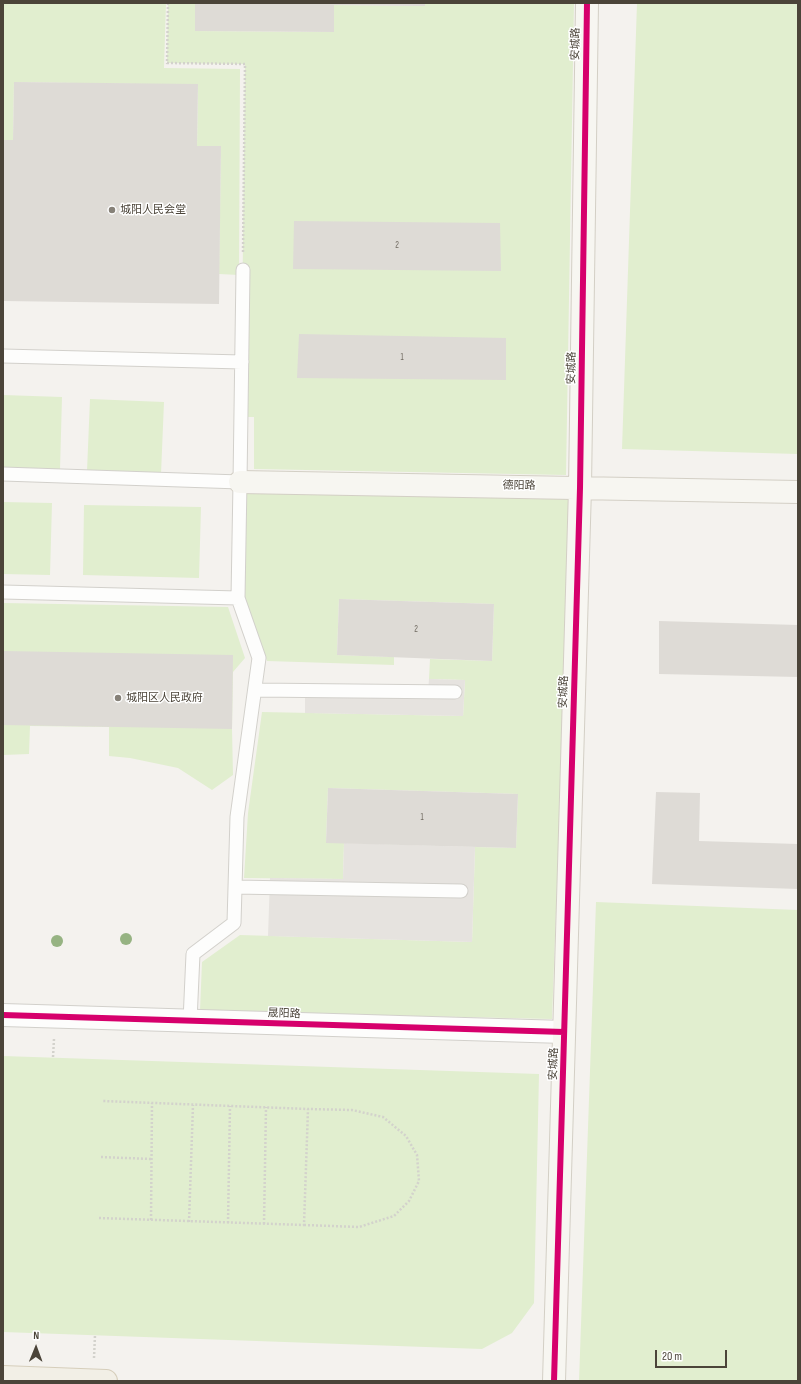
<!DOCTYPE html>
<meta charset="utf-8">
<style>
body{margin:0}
#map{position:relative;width:801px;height:1384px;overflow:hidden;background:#f4f2ee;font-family:"Sofia Sans Condensed",sans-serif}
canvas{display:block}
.frame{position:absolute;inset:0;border:4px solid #4b4439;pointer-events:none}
.north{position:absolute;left:16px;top:1328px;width:40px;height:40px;-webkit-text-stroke:3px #fff;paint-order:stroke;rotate:1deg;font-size:11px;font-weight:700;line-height:16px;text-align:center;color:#4b4439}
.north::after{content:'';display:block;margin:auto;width:14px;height:18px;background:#4b4439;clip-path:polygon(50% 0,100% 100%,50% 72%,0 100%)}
.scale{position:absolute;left:655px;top:1350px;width:72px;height:18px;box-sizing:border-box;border:2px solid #4b4439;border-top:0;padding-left:5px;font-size:12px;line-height:14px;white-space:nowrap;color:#4b4439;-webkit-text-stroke:3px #fff;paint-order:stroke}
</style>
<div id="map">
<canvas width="801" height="1384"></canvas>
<div class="frame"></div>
<div class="north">N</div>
<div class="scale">20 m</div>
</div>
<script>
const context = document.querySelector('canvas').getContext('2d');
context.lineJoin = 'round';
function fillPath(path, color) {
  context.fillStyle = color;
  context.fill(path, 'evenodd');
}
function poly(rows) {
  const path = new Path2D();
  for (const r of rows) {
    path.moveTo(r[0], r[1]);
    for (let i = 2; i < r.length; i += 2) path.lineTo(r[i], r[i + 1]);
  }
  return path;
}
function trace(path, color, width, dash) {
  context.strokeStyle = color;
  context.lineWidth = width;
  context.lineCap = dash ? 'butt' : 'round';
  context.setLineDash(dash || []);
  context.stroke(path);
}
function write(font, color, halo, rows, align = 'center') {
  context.font = font + ' "Sofia Sans Condensed","Noto Sans SC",sans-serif';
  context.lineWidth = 3;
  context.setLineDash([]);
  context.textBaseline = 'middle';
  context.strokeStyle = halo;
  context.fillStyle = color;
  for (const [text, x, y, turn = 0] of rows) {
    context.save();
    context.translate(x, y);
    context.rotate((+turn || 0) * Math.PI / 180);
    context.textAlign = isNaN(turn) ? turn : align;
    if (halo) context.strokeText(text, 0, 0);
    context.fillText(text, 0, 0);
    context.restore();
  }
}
fillPath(poly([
 [3,3,166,3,164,68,240,69,239,275,219,274,221,147,197,146,198,85,14,82,13,140,3,140],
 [168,3,195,3,195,31,334,32,334,5,425,6,425,3,574,3,566,475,254,469,254,417,241,417,245,64,167,63],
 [637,3,798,3,798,454,622,449],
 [3,395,62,397,60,470,3,468],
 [90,399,164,402,161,474,87,471],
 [247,489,571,497,552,1019,200,1011,202,962,240,935,472,942,475,847,516,848,518,794,328,788,326,842,344,843,343,879,244,878,248,813,262,712,463,716,465,680,429,679,430,659,492,661,494,604,339,599,337,655,394,657,394,665,267,661,244,600],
 [3,502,52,503,50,575,3,574],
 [84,505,201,507,199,578,83,575],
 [3,603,228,607,245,658,233,672,232,729,233,775,212,790,178,768,130,758,109,756,109,727,30,726,29,754,3,755],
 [596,902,798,910,798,1381,579,1381],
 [3,1056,539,1074,534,1303,512,1333,482,1349,3,1332]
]), '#e1eecf');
fillPath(poly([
 [429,679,465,680,463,716,305,713,305,691,428,692],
 [344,843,475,847,472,942,268,936,270,878,343,879]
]), '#e6e3df');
fillPath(poly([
 [195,3,425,3,425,6,334,5,334,32,195,31],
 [14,82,198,84,197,146,221,146,219,304,3,301,3,140,13,140],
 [294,221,500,223,501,271,293,269],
 [299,334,506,338,506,380,297,378],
 [339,599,494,604,492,661,337,655],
 [659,621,798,625,798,677,659,674],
 [3,651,233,655,232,729,3,725],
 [328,788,518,794,516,848,326,843],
 [656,792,700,793,699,841,798,844,798,889,652,884]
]), '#dedbd6');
const lane = poly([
 [3,356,242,362],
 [3,474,240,482,238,598,259,658,237,817,234,923,193,954,190,1021],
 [240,482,243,270],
 [3,592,238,598],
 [255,690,455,692],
 [235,887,461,891]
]);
const street = poly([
 [3,1015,564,1032]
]);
const secondary = poly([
 [240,482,798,492],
 [554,1381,580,488,587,3]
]);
const primary = poly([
 [3,1377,106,1381]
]);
trace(lane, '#d2d0cb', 15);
trace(street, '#d2d0cb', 24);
trace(secondary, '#d3cfc5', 24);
trace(primary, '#d6cebb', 24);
trace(poly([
 [168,3,167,63,245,64,243,252],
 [53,1057,54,1039],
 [101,1157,151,1159],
 [99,1218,304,1225,308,1109,103,1101],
 [151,1220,152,1103],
 [189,1222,193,1105],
 [228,1223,230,1106],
 [264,1224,266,1107],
 [304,1225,359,1227,394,1216,409,1201,419,1181,417,1155,406,1136,383,1117,352,1110,308,1109],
 [94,1358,95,1335]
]), '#d3d2cc', 2.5, [2, 2]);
trace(lane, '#fdfdfc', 13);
trace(street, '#fdfdfc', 22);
trace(secondary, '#f7f6f1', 22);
trace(primary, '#f2efe6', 22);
trace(poly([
 [3,1015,564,1032],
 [554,1381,580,488,587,3]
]), '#d6006c', 6);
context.fillStyle = '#96b382';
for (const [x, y] of [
 [126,939],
 [57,941]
]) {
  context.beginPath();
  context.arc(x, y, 6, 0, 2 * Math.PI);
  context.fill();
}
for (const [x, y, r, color] of [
 [112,210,4,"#868178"],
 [118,698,4,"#868178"]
]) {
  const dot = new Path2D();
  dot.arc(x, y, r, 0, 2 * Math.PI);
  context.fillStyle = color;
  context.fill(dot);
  trace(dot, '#fff', 1.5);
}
write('9px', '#706a61', null, [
 ["2",397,246],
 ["1",402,358],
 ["2",416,630],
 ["1",422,818]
]);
write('11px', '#4b4439', '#fff', [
 ["安城路",576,44,-89],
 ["安城路",572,368,-89],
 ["德阳路",519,486,1],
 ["安城路",564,692,-88],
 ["晟阳路",284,1014,2],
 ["安城路",554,1064,-88]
]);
write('11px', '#4b4439', '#fff', [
 ["城阳人民会堂",120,210],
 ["城阳区人民政府",126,698]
], 'left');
</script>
